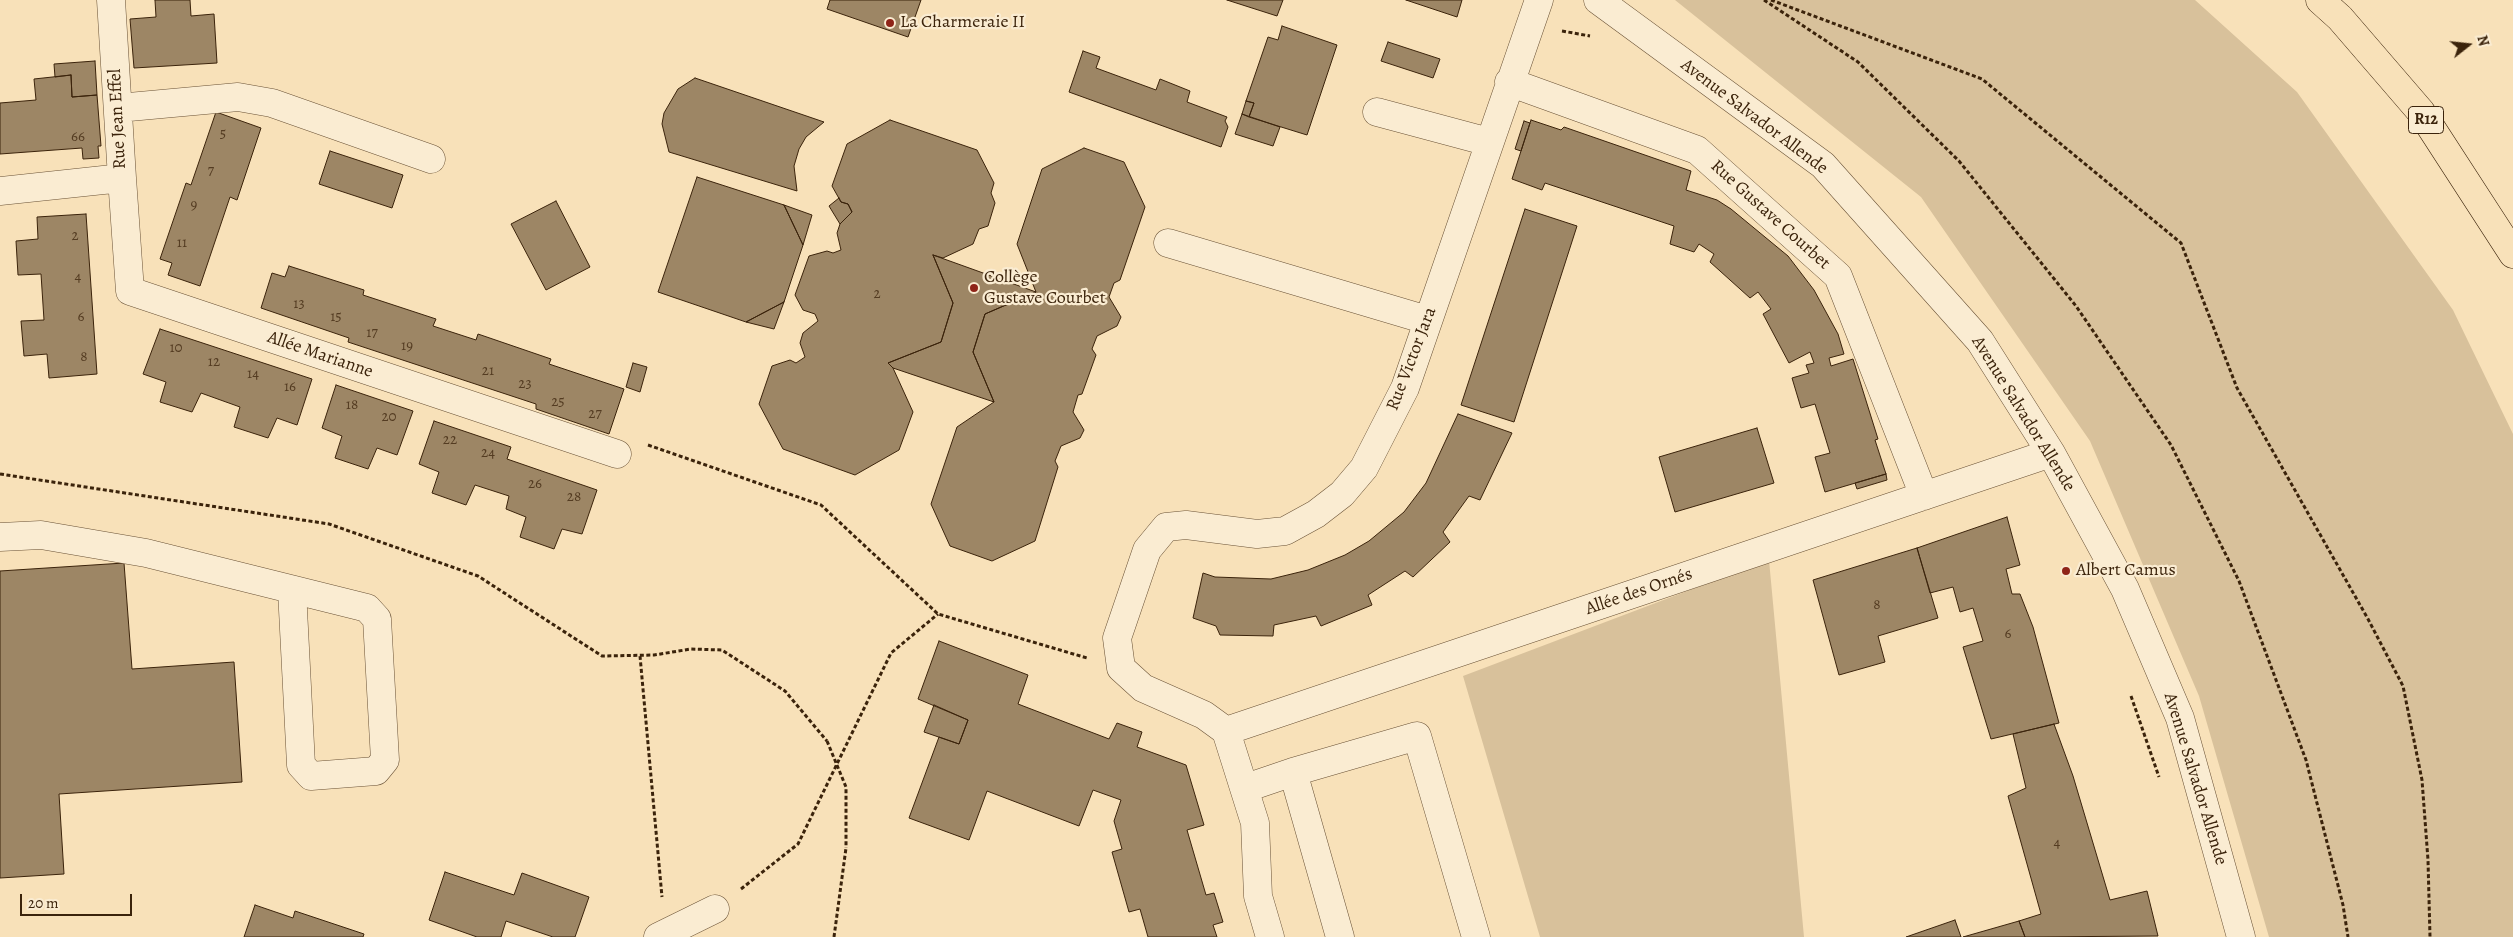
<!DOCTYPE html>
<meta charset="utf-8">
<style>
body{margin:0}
#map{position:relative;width:2513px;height:937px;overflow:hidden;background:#f8e1b9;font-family:Alegreya,serif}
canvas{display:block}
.north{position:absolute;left:2443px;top:20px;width:50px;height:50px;-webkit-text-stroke:4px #faecd2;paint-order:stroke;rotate:74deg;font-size:14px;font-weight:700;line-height:20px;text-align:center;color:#3b230b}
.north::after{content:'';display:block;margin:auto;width:18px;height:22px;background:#3b230b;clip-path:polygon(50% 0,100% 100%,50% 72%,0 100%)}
.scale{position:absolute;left:20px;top:894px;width:112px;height:22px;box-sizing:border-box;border:2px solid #3b230b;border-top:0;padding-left:6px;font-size:15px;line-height:18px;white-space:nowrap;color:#3b230b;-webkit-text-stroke:4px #faecd2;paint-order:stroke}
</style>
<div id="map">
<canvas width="2513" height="937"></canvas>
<div class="north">N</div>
<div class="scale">20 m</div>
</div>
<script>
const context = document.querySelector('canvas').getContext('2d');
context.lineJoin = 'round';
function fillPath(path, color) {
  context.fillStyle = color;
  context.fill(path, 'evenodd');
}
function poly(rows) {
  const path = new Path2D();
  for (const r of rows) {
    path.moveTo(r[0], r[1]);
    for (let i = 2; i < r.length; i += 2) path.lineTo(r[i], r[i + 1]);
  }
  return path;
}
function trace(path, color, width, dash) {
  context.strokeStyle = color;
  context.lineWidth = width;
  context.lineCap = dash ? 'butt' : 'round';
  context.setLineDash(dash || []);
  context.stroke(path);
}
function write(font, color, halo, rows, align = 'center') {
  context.font = font + ' Alegreya,serif';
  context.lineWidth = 4.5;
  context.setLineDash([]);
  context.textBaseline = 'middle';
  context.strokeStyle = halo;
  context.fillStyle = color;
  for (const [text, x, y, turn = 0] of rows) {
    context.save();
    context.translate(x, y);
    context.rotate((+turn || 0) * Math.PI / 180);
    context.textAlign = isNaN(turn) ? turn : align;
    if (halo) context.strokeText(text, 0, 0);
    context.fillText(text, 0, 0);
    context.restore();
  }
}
fillPath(poly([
 [1675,0,2195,0,2297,92,2453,310,2513,434,2513,937,2269,937,2199,696,2090,441,1921,197],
 [1769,560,1804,937,1540,937,1463,676]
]), '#d8c19b');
const building = poly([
 [155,0,190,0,191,16,214,14,217,63,134,68,130,19,156,17,155,0],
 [830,0,921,0,908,37,827,9,830,0],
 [1227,0,1283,0,1277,16,1227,0],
 [1406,0,1462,0,1457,17,1406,0],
 [1282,26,1337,45,1307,135,1249,117,1254,103,1246,101,1268,37,1278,40,1282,26],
 [1388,42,1440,59,1433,78,1381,61,1388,42],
 [1083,51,1100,57,1096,68,1156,90,1160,79,1190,91,1187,102,1227,117,1225,121,1228,127,1221,147,1069,92,1083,51],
 [95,61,97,95,72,97,71,75,55,77,54,64,95,61],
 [71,75,72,97,97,95,101,146,98,146,99,158,83,159,82,148,0,154,0,103,36,100,34,79,71,75],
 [695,78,824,122,806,137,799,149,794,166,797,191,669,152,662,124,664,113,678,89,695,78],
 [1246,101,1254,103,1249,117,1242,114,1246,101],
 [216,112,261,128,237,200,230,197,200,286,168,275,172,263,160,259,186,183,191,185,216,112],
 [1242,114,1280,127,1273,146,1235,134,1242,114],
 [890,120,977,150,994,183,991,193,995,203,988,226,979,229,973,244,943,258,933,255,953,303,941,342,888,363,893,368,913,412,899,450,855,475,783,449,759,404,772,366,790,360,796,363,805,357,800,343,803,333,818,321,815,314,803,310,795,295,809,256,827,251,833,253,841,250,837,233,840,224,852,212,848,204,841,202,832,186,847,144,890,120],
 [1531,120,1561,130,1564,127,1691,171,1686,190,1717,200,1731,209,1788,256,1814,290,1838,334,1844,354,1829,358,1831,366,1853,359,1878,439,1875,440,1886,474,1825,492,1815,457,1830,453,1815,404,1801,408,1792,378,1809,373,1806,365,1814,363,1810,352,1789,363,1763,314,1771,309,1758,292,1750,298,1710,262,1714,254,1699,244,1694,252,1670,244,1674,226,1545,183,1542,190,1512,179,1531,120],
 [1524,121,1530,123,1521,151,1515,149,1524,121],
 [1084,148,1124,162,1145,207,1120,280,1114,283,1109,297,1121,317,1117,326,1097,336,1092,349,1096,355,1082,394,1078,395,1073,412,1084,430,1080,438,1061,446,1055,461,1058,467,1035,541,992,561,950,546,931,504,957,427,994,402,973,352,985,314,1036,292,1017,244,1042,169,1084,148],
 [330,151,403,175,392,208,319,184,330,151],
 [697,177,784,205,803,245,784,302,746,322,658,292,697,177],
 [839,198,841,202,848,204,852,212,840,224,829,206,839,198],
 [556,201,590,267,546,290,511,224,556,201],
 [784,205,812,215,803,245,784,205],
 [1525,209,1577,226,1514,422,1461,405,1525,209],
 [86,214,97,374,49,378,47,354,24,356,21,321,44,320,41,274,18,275,16,241,38,239,37,217,86,214],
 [933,255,1036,292,985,314,973,352,994,402,893,368,888,363,941,342,953,303,933,255],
 [289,266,364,290,363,295,436,319,433,326,476,340,478,334,551,359,549,364,624,389,609,434,536,409,536,404,348,342,349,338,261,308,272,273,285,277,289,266],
 [784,302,774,329,746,322,784,302],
 [160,329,312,379,297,425,277,418,268,438,234,427,240,407,201,393,192,412,160,402,166,382,143,374,160,329],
 [633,363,647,367,640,392,626,387,633,363],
 [336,385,413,411,397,455,377,448,368,469,335,458,342,436,322,428,336,385],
 [1458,414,1512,433,1480,500,1469,496,1443,532,1450,542,1413,577,1405,571,1368,595,1372,605,1321,626,1316,616,1274,625,1273,636,1220,635,1216,626,1193,618,1203,573,1215,577,1271,579,1308,570,1345,555,1369,541,1404,512,1426,483,1458,414],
 [434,421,511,447,507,459,597,490,582,534,562,529,554,549,520,537,526,517,506,509,509,496,475,485,466,505,432,493,439,472,419,464,434,421],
 [1757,428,1774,483,1675,512,1659,457,1757,428],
 [1886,474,1887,480,1857,489,1855,483,1886,474],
 [2007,517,2020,565,2006,569,2012,594,2020,594,2033,627,2059,723,1991,739,1963,647,1983,641,1973,608,1960,612,1953,587,1930,593,1917,548,2007,517],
 [1917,548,1938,618,1878,636,1885,662,1839,675,1813,580,1917,548],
 [124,563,132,669,234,662,242,782,59,794,64,874,0,878,0,571,124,563],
 [939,641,1028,675,1018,704,1109,739,1117,723,1142,732,1137,747,1186,765,1204,825,1187,830,1206,895,1214,893,1223,922,1213,925,1217,937,1148,937,1140,909,1129,912,1112,852,1122,849,1114,821,1121,800,1093,790,1079,826,987,791,969,840,909,818,939,737,959,744,968,720,918,699,939,641],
 [934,705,968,720,959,744,924,732,934,705],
 [2054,724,2073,776,2110,900,2147,891,2158,936,2025,937,2019,921,2041,914,2008,796,2026,788,2013,734,2054,724],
 [445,872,514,895,522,873,589,897,575,937,553,937,506,921,501,937,477,937,429,920,445,872],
 [255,905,293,918,295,911,364,934,363,937,244,937,255,905],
 [1955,920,1961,937,1906,937,1955,920],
 [2019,921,2025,937,1963,937,2019,921]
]);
fillPath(building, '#9d8665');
trace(building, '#3b230b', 1);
const minor = poly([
 [1598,0,1823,165,1980,341,2051,453,2125,589,2180,718,2241,937],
 [1509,82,1697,150,1838,276,1924,496],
 [118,108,238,97,272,103,431,159],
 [1377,112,1489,142],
 [122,178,130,291,617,454],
 [0,191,122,178,111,0],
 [1168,243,1427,320],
 [0,537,41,535,146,553,367,608,377,619,385,760,376,771,311,776,301,765,292,590],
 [1226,731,2051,453],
 [1246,788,1293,772],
 [658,937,715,909],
 [1270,937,1258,896,1255,823,1226,731,1204,715,1143,688,1121,668,1117,638,1147,550,1166,527,1186,525,1257,534,1285,531,1316,514,1342,494,1364,468,1405,388,1539,0],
 [1340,937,1293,772,1417,736,1476,937]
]);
const major = poly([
 [2320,0,2340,18,2421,112,2513,254]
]);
trace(minor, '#6a5236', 29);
trace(major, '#3b230b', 29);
trace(poly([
 [1764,0,1858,62,1959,161,2076,306,2171,445,2239,581,2306,760,2343,905,2348,937],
 [1771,0,1982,79,2181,243,2237,388,2368,619,2403,686,2422,780,2428,860,2430,937],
 [1562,31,1590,36],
 [648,445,821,505,938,614,1087,658],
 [0,474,329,524,478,576,602,656,654,655,691,649,722,650,785,691,827,741],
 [640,656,662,897],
 [2131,696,2159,777],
 [741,889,798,844,891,653,938,614],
 [834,937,846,848]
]), '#3b230b', 3, [4, 2.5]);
trace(minor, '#faecd2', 28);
trace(major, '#f8e1b9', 28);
trace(poly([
 [827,741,846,787,846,848]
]), '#3b230b', 3, [4, 2.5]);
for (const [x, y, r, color] of [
 [890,23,5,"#8f2418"],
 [974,288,5,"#8f2418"],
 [2066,571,5,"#8f2418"]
]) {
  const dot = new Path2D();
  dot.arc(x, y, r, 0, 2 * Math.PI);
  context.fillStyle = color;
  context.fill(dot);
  trace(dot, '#faecd2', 2);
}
write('15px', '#543c22', null, [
 ["5",223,134],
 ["66",78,137],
 ["7",211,171],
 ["9",194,205],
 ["2",75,236],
 ["11",182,243],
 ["4",78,277],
 ["2",877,294],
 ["13",299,304],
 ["6",81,317],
 ["15",336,317],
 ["17",372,333],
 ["19",407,346],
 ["10",176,348],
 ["8",84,357],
 ["12",214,362],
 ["21",488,371],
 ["14",253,374],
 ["23",525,384],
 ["16",290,387],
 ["25",558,402],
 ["18",352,405],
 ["27",595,414],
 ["20",389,417],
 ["22",450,440],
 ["24",488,453],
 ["26",535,484],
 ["28",574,497],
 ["8",1877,605],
 ["6",2008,634],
 ["4",2057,843]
]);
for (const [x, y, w] of [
 [2426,120,35]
]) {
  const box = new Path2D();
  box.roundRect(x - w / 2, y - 13.5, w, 27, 4);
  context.fillStyle = '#faecd2';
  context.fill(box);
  trace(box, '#3b230b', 1);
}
write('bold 16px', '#3b230b', null, [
 ["R12",2426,120]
]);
write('18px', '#3b230b', '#faecd2', [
 ["La Charmeraie II",900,23],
 ["Collège",984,278],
 ["Gustave Courbet",984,299],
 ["Albert Camus",2076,571]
], 'left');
write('18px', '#3b230b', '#faecd2', [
 ["Avenue Salvador Allende",1754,117,37],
 ["Rue Jean Effel",118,119,-93],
 ["Rue Gustave Courbet",1770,215,42],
 ["Allée Marianne",320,355,19],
 ["Rue Victor Jara",1412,359,-69],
 ["Avenue Salvador Allende",2023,414,58],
 ["Allée des Ornés",1639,592,-19],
 ["Avenue Salvador Allende",2195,779,73]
]);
</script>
